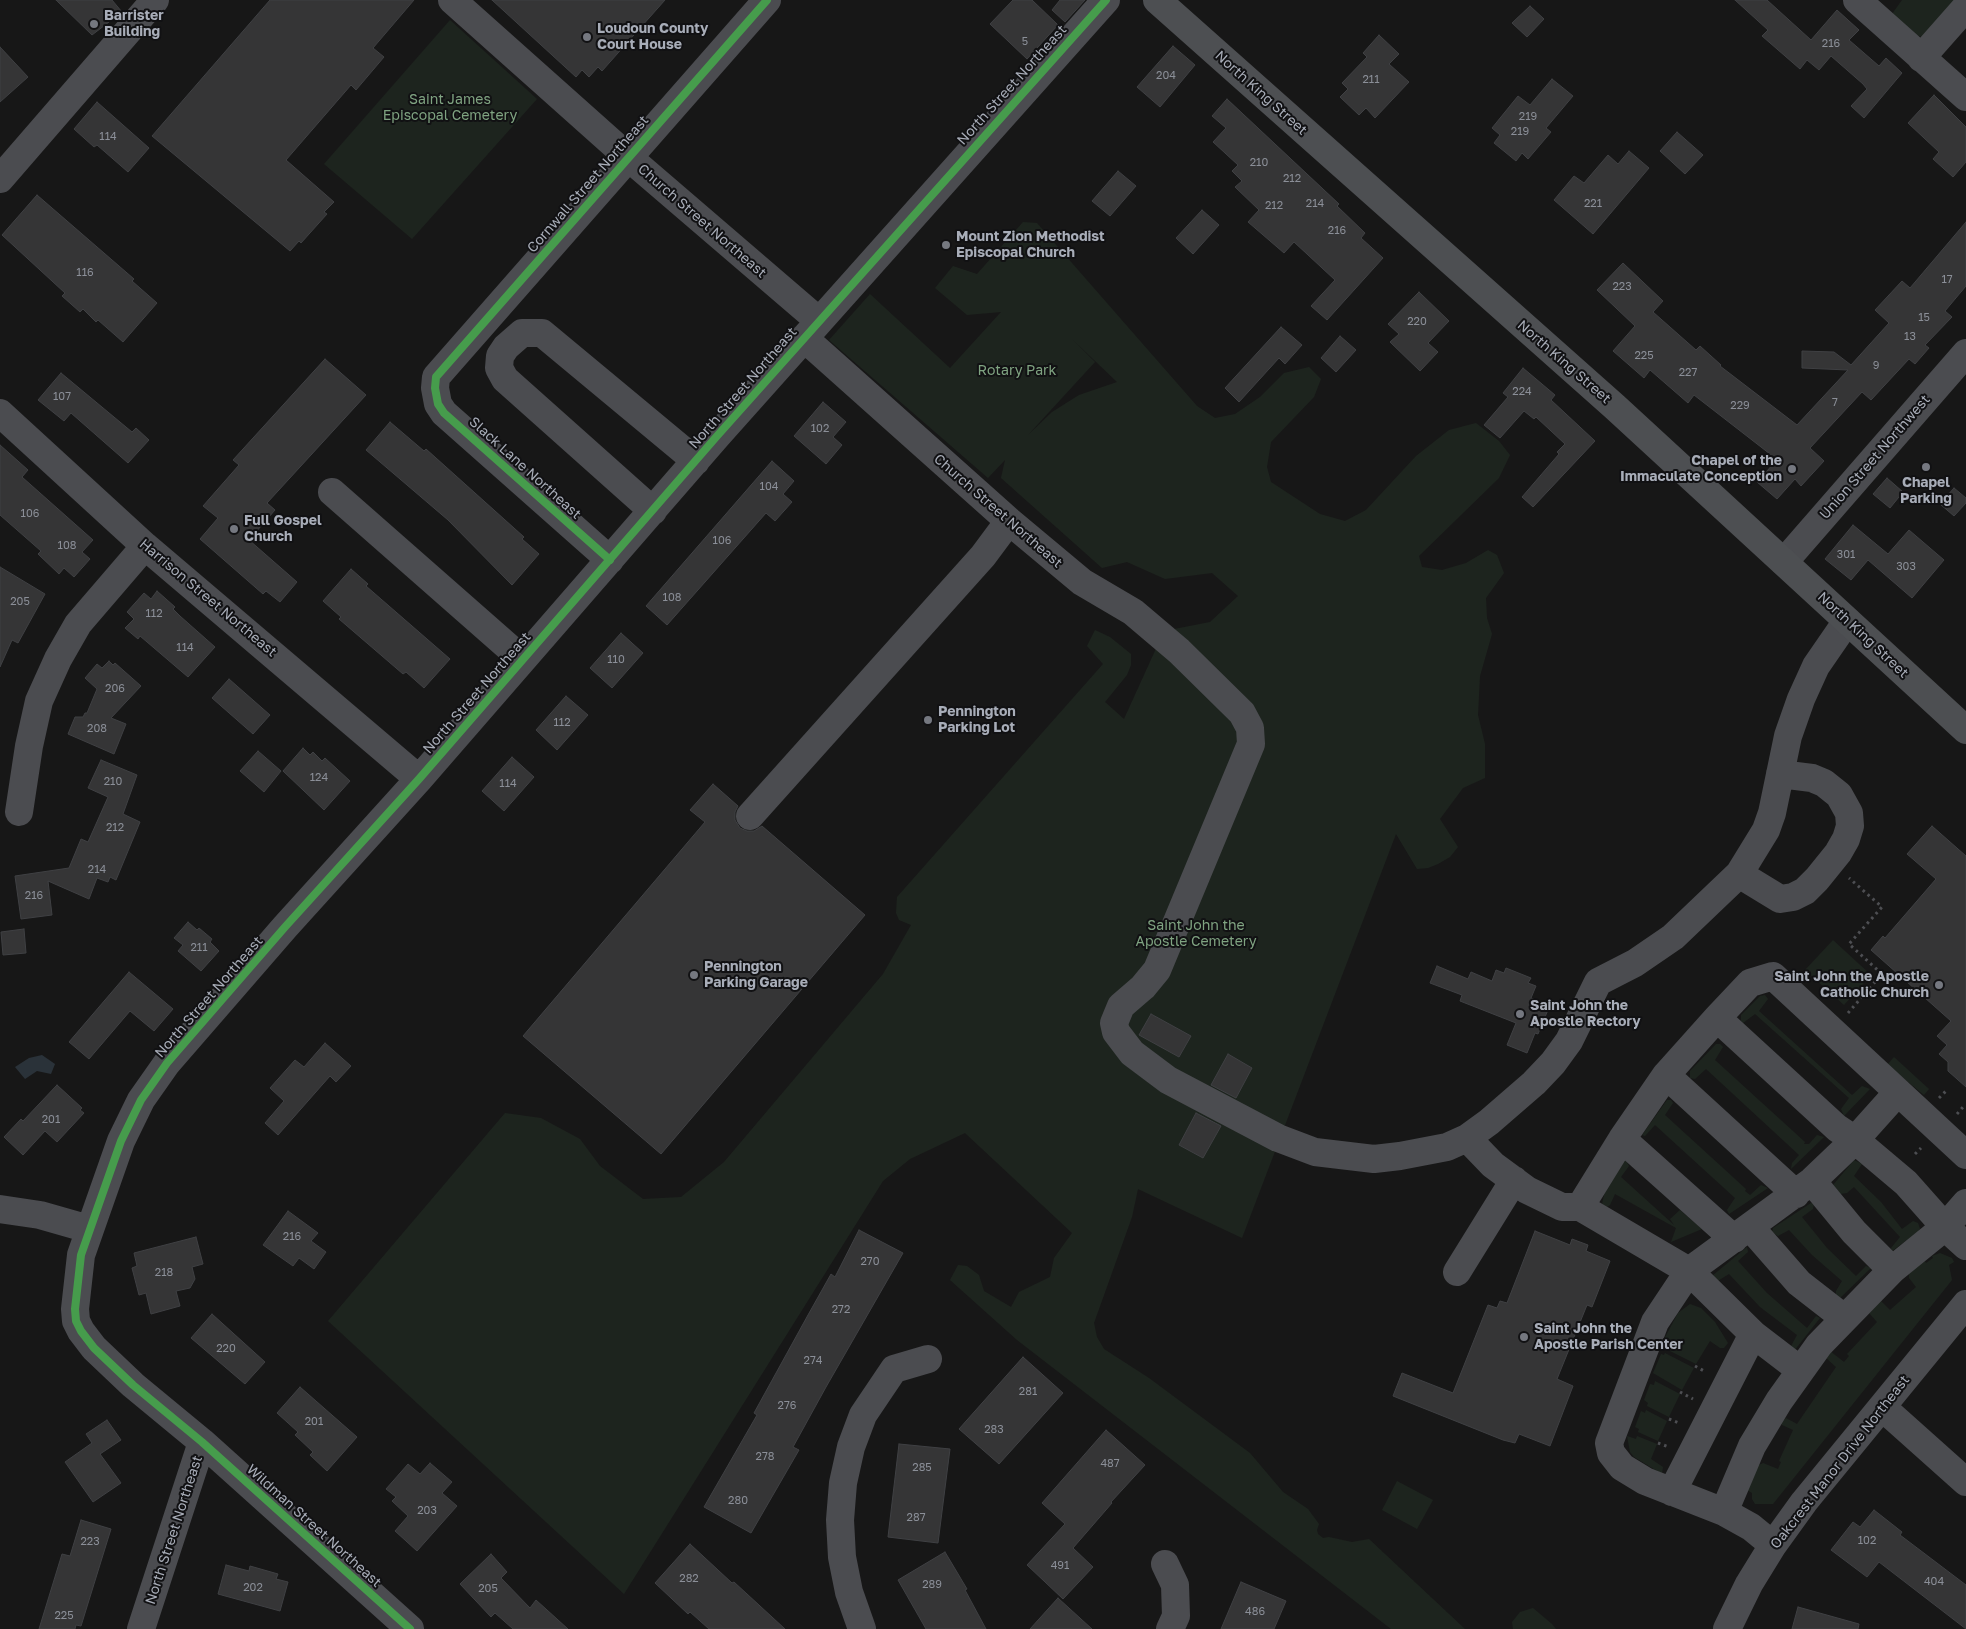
<!DOCTYPE html>
<style>
body{margin:0}
canvas{display:block;background:#171717}
</style>
<canvas width="1966" height="1629"></canvas>
<script>
const context = document.querySelector('canvas').getContext('2d');
context.lineJoin = 'round';
function fillPath(path, color) {
  context.fillStyle = color;
  context.fill(path, 'evenodd');
}
function poly(rows) {
  const path = new Path2D();
  for (const r of rows) {
    path.moveTo(r[0], r[1]);
    for (let i = 2; i < r.length; i += 2) path.lineTo(r[i], r[i + 1]);
  }
  return path;
}
function trace(path, color, width, dash) {
  context.strokeStyle = color;
  context.lineWidth = width;
  context.lineCap = dash ? 'butt' : 'round';
  context.setLineDash(dash || []);
  context.stroke(path);
}
function write(font, color, halo, rows, align = 'center') {
  context.font = font + ' "Golos Text",sans-serif';
  context.lineWidth = 4;
  context.setLineDash([]);
  context.textBaseline = 'middle';
  context.strokeStyle = halo;
  context.fillStyle = color;
  for (const [text, x, y, turn = 0] of rows) {
    context.save();
    context.translate(x, y);
    context.rotate((+turn || 0) * Math.PI / 180);
    context.textAlign = isNaN(turn) ? turn : align;
    if (halo) context.strokeText(text, 0, 0);
    context.fillText(text, 0, 0);
    context.restore();
  }
}
fillPath(poly([
 [1902,0,1957,0,1922,37,1913,34,1892,14],
 [450,20,537,99,412,239,324,164],
 [1023,222,1037,223,1197,406,1215,418,1235,414,1260,397,1284,373,1309,367,1321,379,1314,397,1271,442,1267,467,1271,482,1320,514,1345,521,1366,510,1416,456,1449,430,1476,423,1499,441,1510,455,1499,478,1419,556,1422,567,1442,570,1466,563,1488,550,1497,555,1504,573,1486,598,1487,618,1492,634,1480,676,1478,715,1485,744,1485,778,1463,788,1440,819,1458,847,1450,857,1438,864,1428,868,1417,869,1396,834,1242,1238,1138,1189,1132,1217,1094,1323,1097,1337,1104,1349,1149,1378,1250,1453,1283,1492,1308,1509,1319,1524,1317,1530,1318,1534,1323,1538,1329,1537,1352,1542,1369,1539,1465,1629,1391,1629,1017,1340,950,1280,958,1265,967,1266,979,1275,984,1291,1011,1307,1019,1292,1050,1277,1054,1258,1072,1233,965,1133,910,1159,883,1181,624,1594,328,1321,505,1113,541,1118,580,1139,600,1166,643,1199,681,1197,724,1162,883,974,911,925,899,920,896,913,897,897,1103,664,1087,646,1095,630,1110,637,1131,654,1131,665,1127,675,1105,702,1124,719,1164,631,1210,622,1238,596,1212,573,1165,579,1127,562,1102,568,1001,478,1005,460,988,478,829,340,870,294,950,368,1001,312,967,315,935,288,953,266,977,274],
 [1072,339,1117,382,1079,395,1052,412,1028,435,1095,362],
 [1833,940,1871,975,1844,1005,1805,970],
 [1765,995,1768,999,1759,1011,1852,1095,1862,1086,1870,1089,1844,1116,1841,1109,1849,1098,1755,1014,1743,1023,1741,1021,1741,1015,1760,996],
 [1716,1044,1720,1044,1723,1047,1715,1060,1805,1142,1804,1144,1809,1144,1817,1135,1824,1137,1791,1169,1792,1163,1799,1155,1706,1069,1695,1079,1690,1078,1690,1071],
 [1894,1057,1929,1089,1924,1095,1887,1065],
 [1667,1100,1671,1100,1673,1103,1665,1115,1746,1189,1745,1191,1750,1195,1761,1185,1768,1188,1729,1214,1727,1210,1735,1198,1655,1125,1645,1136,1642,1135],
 [1854,1160,1862,1164,1854,1176,1881,1202,1902,1229,1913,1221,1918,1223,1920,1229,1918,1232,1892,1251,1891,1248,1900,1237,1854,1187,1847,1193,1840,1194,1833,1185],
 [1626,1161,1629,1166,1621,1177,1674,1225,1670,1219,1680,1210,1702,1229,1671,1242,1676,1228,1615,1194,1610,1205,1607,1207,1602,1204,1605,1191,1623,1162],
 [1811,1203,1814,1204,1813,1209,1802,1217,1827,1248,1856,1276,1866,1266,1871,1268,1840,1298,1836,1295,1836,1291,1842,1281,1812,1255,1789,1230,1778,1236,1772,1232,1773,1228],
 [1747,1247,1748,1252,1738,1261,1767,1293,1807,1328,1816,1316,1820,1318,1794,1351,1790,1348,1797,1335,1760,1307,1729,1274,1716,1282,1712,1276],
 [1940,1253,1952,1258,1954,1262,1949,1265,1952,1280,1773,1504,1755,1504,1752,1499,1752,1493,1747,1490,1757,1466,1763,1463,1778,1469,1781,1462,1779,1461,1793,1430,1782,1425,1781,1422,1786,1418,1797,1424,1836,1367,1826,1358,1830,1351,1844,1362,1849,1356,1847,1354,1877,1322,1869,1313,1880,1300,1890,1310,1916,1287,1909,1278,1909,1273,1925,1261,1926,1263,1933,1258,1932,1256],
 [1690,1304,1701,1308,1715,1322,1728,1343,1724,1348,1720,1348,1710,1341,1696,1364,1666,1349,1667,1345,1662,1343,1678,1313],
 [1665,1353,1694,1368,1682,1390,1653,1373,1661,1354,1664,1355],
 [1655,1381,1680,1394,1669,1417,1647,1406,1648,1403,1644,1400,1650,1384,1654,1385],
 [1646,1410,1667,1421,1658,1441,1638,1432,1639,1429,1635,1427,1641,1411,1645,1413],
 [1627,1436,1636,1439,1637,1436,1657,1444,1651,1459,1663,1467,1662,1474,1634,1457,1630,1452],
 [1397,1481,1433,1500,1417,1529,1382,1510],
 [1533,1608,1552,1624,1556,1629,1513,1629,1512,1622,1520,1612]
]), '#1d241e');
fillPath(poly([
 [42,1055,55,1064,51,1074,37,1071,25,1079,15,1067,29,1058]
]), '#2a3239');
const building = poly([
 [56,0,112,0,122,12,92,35,56,0],
 [270,0,414,0,373,48,384,57,356,90,351,85,286,160,334,202,324,212,327,214,301,243,299,241,290,251,152,136,270,0],
 [492,0,665,0,602,71,598,67,589,77,582,70,576,77,492,0],
 [1013,0,1032,0,1058,25,1027,59,990,24,1013,0],
 [1060,0,1085,0,1065,22,1052,10,1060,0],
 [1735,0,1767,0,1811,40,1837,10,1859,30,1849,40,1879,66,1886,58,1902,73,1864,118,1851,106,1867,89,1863,84,1831,56,1819,70,1807,60,1800,69,1762,36,1768,30,1735,0],
 [1530,6,1544,19,1527,37,1512,23,1530,6],
 [1379,35,1399,54,1389,64,1409,82,1375,118,1366,108,1359,115,1340,97,1348,89,1342,83,1367,57,1363,53,1379,35],
 [1173,46,1195,65,1160,107,1137,87,1173,46],
 [0,47,28,77,0,102,0,47],
 [1552,79,1573,96,1546,128,1551,132,1528,159,1522,153,1516,161,1494,143,1500,135,1492,128,1518,96,1530,105,1552,79],
 [1934,95,1966,127,1966,162,1953,177,1933,159,1939,152,1908,123,1934,95],
 [1227,99,1339,204,1337,206,1365,233,1361,238,1383,258,1327,320,1311,306,1335,280,1294,242,1284,253,1248,222,1259,210,1235,187,1242,181,1232,171,1238,165,1213,142,1226,128,1212,116,1227,99],
 [97,102,149,148,128,172,97,145,94,147,74,129,97,102],
 [1677,132,1703,155,1685,174,1660,151,1677,132],
 [1629,151,1649,168,1593,234,1554,200,1574,176,1584,183,1608,155,1618,164,1629,151],
 [1118,171,1136,186,1110,216,1092,201,1118,171],
 [37,195,119,266,134,279,132,281,157,303,123,342,98,320,96,322,83,309,80,312,62,296,65,293,2,235,37,195],
 [1202,210,1219,225,1193,254,1176,238,1202,210],
 [1966,222,1966,286,1945,311,1952,317,1925,345,1929,348,1915,364,1909,359,1871,400,1862,392,1810,448,1824,461,1801,486,1795,479,1777,499,1757,482,1775,462,1768,456,1770,454,1694,395,1688,403,1650,370,1644,378,1613,351,1635,326,1597,290,1623,263,1663,301,1653,312,1696,350,1700,346,1721,365,1720,366,1797,425,1848,370,1802,368,1802,351,1834,352,1851,365,1889,323,1875,310,1902,281,1910,288,1966,222],
 [1419,292,1449,321,1428,343,1438,352,1420,371,1390,342,1399,334,1388,324,1419,292],
 [1281,327,1302,345,1285,364,1279,358,1239,402,1225,388,1281,327],
 [1340,336,1356,350,1336,372,1321,358,1340,336],
 [325,359,366,395,267,503,275,510,249,540,297,582,280,602,266,591,263,594,200,539,218,518,203,506,239,465,233,460,325,359],
 [1523,368,1555,395,1551,400,1595,441,1533,507,1522,497,1559,454,1557,452,1565,444,1536,417,1534,419,1524,411,1500,438,1484,425,1508,397,1503,393,1523,368],
 [61,373,132,432,136,428,149,440,128,463,71,413,64,421,38,400,61,373],
 [823,402,846,422,833,437,842,445,826,464,794,436,823,402],
 [390,422,424,451,426,449,524,537,522,539,539,554,512,585,448,520,366,450,390,422],
 [0,445,28,470,22,477,93,540,82,552,90,559,74,577,64,568,59,574,38,554,41,551,0,515,0,445],
 [772,461,794,481,783,494,792,502,775,521,766,513,667,625,646,606,772,461],
 [1887,478,1903,492,1890,508,1873,494,1887,478],
 [1954,488,1966,498,1966,503,1954,516,1940,504,1954,488],
 [1853,525,1888,554,1909,530,1944,560,1912,598,1868,560,1851,580,1825,559,1853,525],
 [0,567,45,594,18,643,12,640,0,667,0,567],
 [351,569,368,584,366,586,450,659,424,688,406,672,403,674,339,619,341,617,323,601,351,569],
 [157,591,175,607,173,609,180,616,215,647,188,677,140,636,138,639,125,628,134,619,127,612,144,593,151,599,157,591],
 [621,633,643,653,612,688,590,668,621,633],
 [109,661,113,665,115,663,141,686,111,718,126,724,114,754,68,734,75,717,83,717,85,713,87,713,97,689,85,678,97,664,102,668,109,661],
 [229,679,270,715,253,734,212,698,229,679],
 [566,696,588,715,557,750,536,730,566,696],
 [303,748,310,755,313,752,322,761,325,758,350,781,324,810,283,771,303,748],
 [258,751,281,771,264,792,240,771,258,751],
 [512,757,534,777,504,811,482,791,512,757],
 [101,760,137,775,123,814,140,822,116,880,110,877,108,882,97,878,89,899,48,881,52,915,21,919,15,876,69,868,81,839,88,842,108,797,88,788,101,760],
 [713,784,738,806,735,812,735,820,740,828,747,831,754,831,762,826,865,915,661,1154,523,1036,705,822,690,810,713,784],
 [1932,826,1966,856,1966,1087,1948,1071,1948,1062,1939,1054,1947,1045,1937,1036,1951,1021,1871,950,1883,936,1885,938,1936,879,1907,854,1932,826],
 [188,922,197,930,199,928,212,939,210,942,219,951,201,971,178,951,183,945,174,938,188,922],
 [24,929,26,953,3,955,1,932,24,929],
 [1437,966,1468,979,1471,972,1492,981,1496,970,1504,973,1506,968,1531,978,1528,983,1536,986,1531,998,1550,1005,1538,1034,1535,1033,1527,1053,1507,1045,1516,1023,1460,1001,1462,995,1430,983,1437,966],
 [129,972,173,1009,154,1031,130,1011,89,1059,69,1042,129,972],
 [1151,1014,1191,1036,1179,1057,1139,1035,1151,1014],
 [325,1043,351,1066,336,1082,330,1076,278,1135,265,1123,284,1101,270,1088,295,1060,304,1067,325,1043],
 [1228,1054,1252,1068,1236,1098,1211,1085,1228,1054],
 [57,1085,82,1108,80,1110,84,1113,57,1142,45,1131,23,1155,4,1137,21,1119,23,1121,57,1085],
 [1196,1113,1221,1126,1203,1158,1179,1145,1196,1113],
 [288,1211,318,1233,311,1241,326,1252,314,1269,299,1258,293,1266,263,1245,288,1211],
 [859,1230,903,1253,826,1387,793,1447,799,1450,751,1533,704,1507,757,1415,754,1413,808,1315,831,1274,835,1277,859,1230],
 [1535,1231,1570,1245,1572,1239,1588,1245,1586,1251,1610,1261,1592,1307,1587,1305,1557,1379,1573,1386,1550,1446,1519,1434,1515,1443,1503,1440,1393,1396,1402,1373,1453,1393,1488,1305,1497,1308,1500,1301,1507,1303,1535,1231],
 [196,1237,203,1264,192,1267,195,1279,190,1288,176,1291,180,1306,151,1314,146,1293,139,1295,132,1268,137,1266,134,1253,196,1237],
 [212,1314,265,1362,245,1384,191,1338,212,1314],
 [1023,1357,1063,1393,999,1464,959,1429,1023,1357],
 [300,1387,357,1437,327,1471,310,1455,313,1452,295,1435,298,1432,277,1413,300,1387],
 [107,1420,121,1440,100,1454,121,1483,93,1502,65,1462,92,1443,86,1434,107,1420],
 [1106,1430,1145,1465,1111,1502,1112,1503,1073,1548,1093,1567,1063,1599,1027,1565,1065,1524,1042,1503,1106,1430],
 [899,1444,950,1449,938,1543,888,1537,899,1444],
 [430,1463,452,1482,442,1493,457,1506,417,1551,395,1531,408,1516,392,1501,396,1497,386,1489,408,1464,420,1474,430,1463],
 [1874,1510,1902,1532,1900,1535,1966,1585,1966,1629,1879,1562,1867,1577,1831,1550,1853,1522,1860,1527,1874,1510],
 [81,1520,111,1529,81,1626,76,1625,75,1629,39,1629,62,1554,70,1556,81,1520],
 [690,1544,732,1583,734,1582,785,1629,709,1629,690,1612,688,1614,655,1583,690,1544],
 [945,1552,967,1589,965,1590,986,1629,926,1629,898,1580,945,1552],
 [491,1554,507,1572,501,1578,530,1608,536,1600,568,1629,513,1629,495,1613,491,1617,460,1584,491,1554],
 [226,1565,249,1571,250,1566,278,1574,276,1579,288,1582,280,1611,218,1594,226,1565],
 [1241,1582,1286,1601,1274,1629,1221,1629,1241,1582],
 [1058,1598,1092,1629,1030,1629,1058,1598],
 [1798,1607,1859,1624,1858,1629,1792,1629,1798,1607]
]);
fillPath(building, '#353536');
trace(building, '#3f4043', 1);
trace(poly([
 [1848,1013,1882,974,1849,944,1882,907,1849,878],
 [1939,1098,1946,1091],
 [1957,1114,1963,1107],
 [1915,1154,1921,1148],
 [1695,1366,1706,1372],
 [1680,1392,1693,1399],
 [1669,1419,1679,1423],
 [1658,1443,1669,1447]
]), '#4d4e52', 3, [2.5, 4]);
trace(poly([
 [452,0,628,157,819,321],
 [1857,0,1966,97],
 [1921,58,1966,7],
 [0,179,155,0],
 [804,338,1009,521,1082,582,1133,612,1179,651,1242,713,1250,728,1251,744,1157,970,1143,987,1121,1006,1114,1023,1116,1032,1132,1053,1168,1080,1278,1138,1315,1152,1374,1159,1400,1156,1447,1147,1467,1138,1489,1122,1534,1083,1553,1063,1569,1041,1598,982,1635,963,1673,937,1739,874,1766,830,1772,813,1788,736,1801,699,1816,666,1847,621],
 [0,413,145,546,419,779],
 [332,492,522,659],
 [653,511,505,379,499,368,500,356,506,347,522,333,542,333,696,461],
 [610,560,444,413,438,404,435,388,436,377,767,0],
 [1784,562,1966,353],
 [19,812,29,746,39,701,58,659,78,624,145,546],
 [750,816,983,556,1009,521],
 [1739,874,1780,899,1793,897,1805,891,1817,879,1838,853,1846,839,1850,826,1849,813,1839,795,1824,783,1812,778,1780,774],
 [1717,1018,1666,1075,1622,1139,1580,1207,1689,1271,1812,1181,1855,1140,1898,1092],
 [1666,1075,1796,1194],
 [1467,1138,1493,1165,1527,1190,1562,1207,1580,1207],
 [1622,1139,1734,1239],
 [1966,1155,1773,976,1750,983,1717,1018,1837,1128,1855,1140,1906,1183,1945,1227,1966,1246],
 [1812,1181,1854,1232,1892,1270],
 [0,1209,40,1215,89,1229],
 [1750,1227,1799,1283,1844,1318],
 [1457,1272,1514,1180],
 [1882,1407,1966,1482],
 [1672,1492,1753,1334],
 [1724,1512,1752,1446,1779,1401,1819,1345,1892,1270,1945,1227,1966,1203],
 [1773,1545,1751,1527,1724,1512,1645,1481,1622,1467,1611,1453,1609,1443,1655,1322,1689,1271,1753,1334,1800,1370],
 [1165,1564,1175,1585,1176,1616,1170,1629],
 [141,1629,202,1442],
 [410,1629,202,1442,133,1385,94,1348,81,1331,76,1321,75,1309,81,1255,121,1141,141,1100,167,1063,285,927,419,779,717,436,1106,0],
 [862,1629,849,1592,842,1557,840,1520,843,1483,851,1447,863,1415,894,1369,928,1359],
 [1727,1629,1749,1584,1773,1545,1804,1502,1966,1304]
]), '#4b4c50', 28);
trace(poly([
 [1157,0,1615,407,1966,730]
]), '#4d4f52', 28);
trace(poly([
 [610,560,444,413,438,404,435,388,436,377,767,0],
 [410,1629,202,1442,133,1385,94,1348,81,1331,76,1321,75,1309,81,1255,121,1141,141,1100,167,1063,285,927,419,779,717,436,1106,0]
]), '#469c4c', 8);
for (const [x, y, r, color] of [
 [94,24,5,"#757880"],
 [587,37,5,"#757880"],
 [946,245,5,"#757880"],
 [1926,467,5,"#757880"],
 [1792,469,5,"#757880"],
 [234,529,5,"#757880"],
 [928,720,5,"#757880"],
 [694,975,5,"#757880"],
 [1939,985,5,"#757880"],
 [1520,1014,5,"#757880"],
 [1524,1337,5,"#757880"]
]) {
  const dot = new Path2D();
  dot.arc(x, y, r, 0, 2 * Math.PI);
  context.fillStyle = color;
  context.fill(dot);
  trace(dot, '#111113', 2);
}
write('11px', '#8b8f98', null, [
 ["5",1025,42],
 ["216",1831,44],
 ["204",1166,76],
 ["211",1371,80],
 ["219",1528,117],
 ["219",1520,132],
 ["114",108,137],
 ["210",1259,163],
 ["212",1292,179],
 ["214",1315,204],
 ["221",1593,204],
 ["212",1274,206],
 ["216",1337,231],
 ["116",85,273],
 ["17",1947,280],
 ["223",1622,287],
 ["15",1924,318],
 ["220",1417,322],
 ["13",1910,337],
 ["225",1644,356],
 ["9",1876,366],
 ["227",1688,373],
 ["224",1522,392],
 ["107",62,397],
 ["7",1835,403],
 ["229",1740,406],
 ["102",820,429],
 ["104",769,487],
 ["106",30,514],
 ["106",722,541],
 ["108",67,546],
 ["301",1846,555],
 ["303",1906,567],
 ["108",672,598],
 ["205",20,602],
 ["112",154,614],
 ["114",185,648],
 ["110",616,660],
 ["206",115,689],
 ["112",562,723],
 ["208",97,729],
 ["124",319,778],
 ["210",113,782],
 ["114",508,784],
 ["212",115,828],
 ["214",97,870],
 ["216",34,896],
 ["211",199,948],
 ["201",51,1120],
 ["216",292,1237],
 ["270",870,1262],
 ["218",164,1273],
 ["272",841,1310],
 ["220",226,1349],
 ["274",813,1361],
 ["281",1028,1392],
 ["276",787,1406],
 ["201",314,1422],
 ["283",994,1430],
 ["278",765,1457],
 ["487",1110,1464],
 ["285",922,1468],
 ["280",738,1501],
 ["203",427,1511],
 ["287",916,1518],
 ["102",1867,1541],
 ["223",90,1542],
 ["491",1060,1566],
 ["282",689,1579],
 ["404",1934,1582],
 ["289",932,1585],
 ["202",253,1588],
 ["205",488,1589],
 ["486",1255,1612],
 ["225",64,1616]
]);
write('bold 14px', '#a8adb8', '#111113', [
 ["Barrister",104,16],
 ["Building",104,32],
 ["Loudoun County",597,29],
 ["Court House",597,45],
 ["Mount Zion Methodist",956,237],
 ["Episcopal Church",956,253],
 ["Chapel of the",1782,461,"right"],
 ["Immaculate Conception",1782,477,"right"],
 ["Chapel",1926,483,"center"],
 ["Parking",1926,499,"center"],
 ["Full Gospel",244,521],
 ["Church",244,537],
 ["Pennington",938,712],
 ["Parking Lot",938,728],
 ["Pennington",704,967],
 ["Parking Garage",704,983],
 ["Saint John the Apostle",1929,977,"right"],
 ["Catholic Church",1929,993,"right"],
 ["Saint John the",1530,1006],
 ["Apostle Rectory",1530,1022],
 ["Saint John the",1534,1329],
 ["Apostle Parish Center",1534,1345]
], 'left');
write('14px', '#a8adb8', '#111113', [
 ["North Street Northeast",1012,85,-48],
 ["North King Street",1261,93,42],
 ["Cornwall Street Northeast",588,184,-49],
 ["Church Street Northeast",702,221,41],
 ["North King Street",1564,362,41],
 ["North Street Northeast",743,388,-49],
 ["Union Street Northwest",1875,457,-49],
 ["Slack Lane Northeast",525,468,42],
 ["Church Street Northeast",998,511,41],
 ["Harrison Street Northeast",208,598,40],
 ["North King Street",1863,635,43],
 ["North Street Northeast",477,693,-49],
 ["North Street Northeast",209,997,-49],
 ["Oakcrest Manor Drive Northeast",1840,1462,-52],
 ["Wildman Street Northeast",314,1526,42],
 ["North Street Northeast",174,1530,-72]
]);
write('14px', '#7fa381', '#111113', [
 ["Saint James",450,100],
 ["Episcopal Cemetery",450,116],
 ["Rotary Park",1017,371],
 ["Saint John the",1196,926],
 ["Apostle Cemetery",1196,942]
]);
</script>
